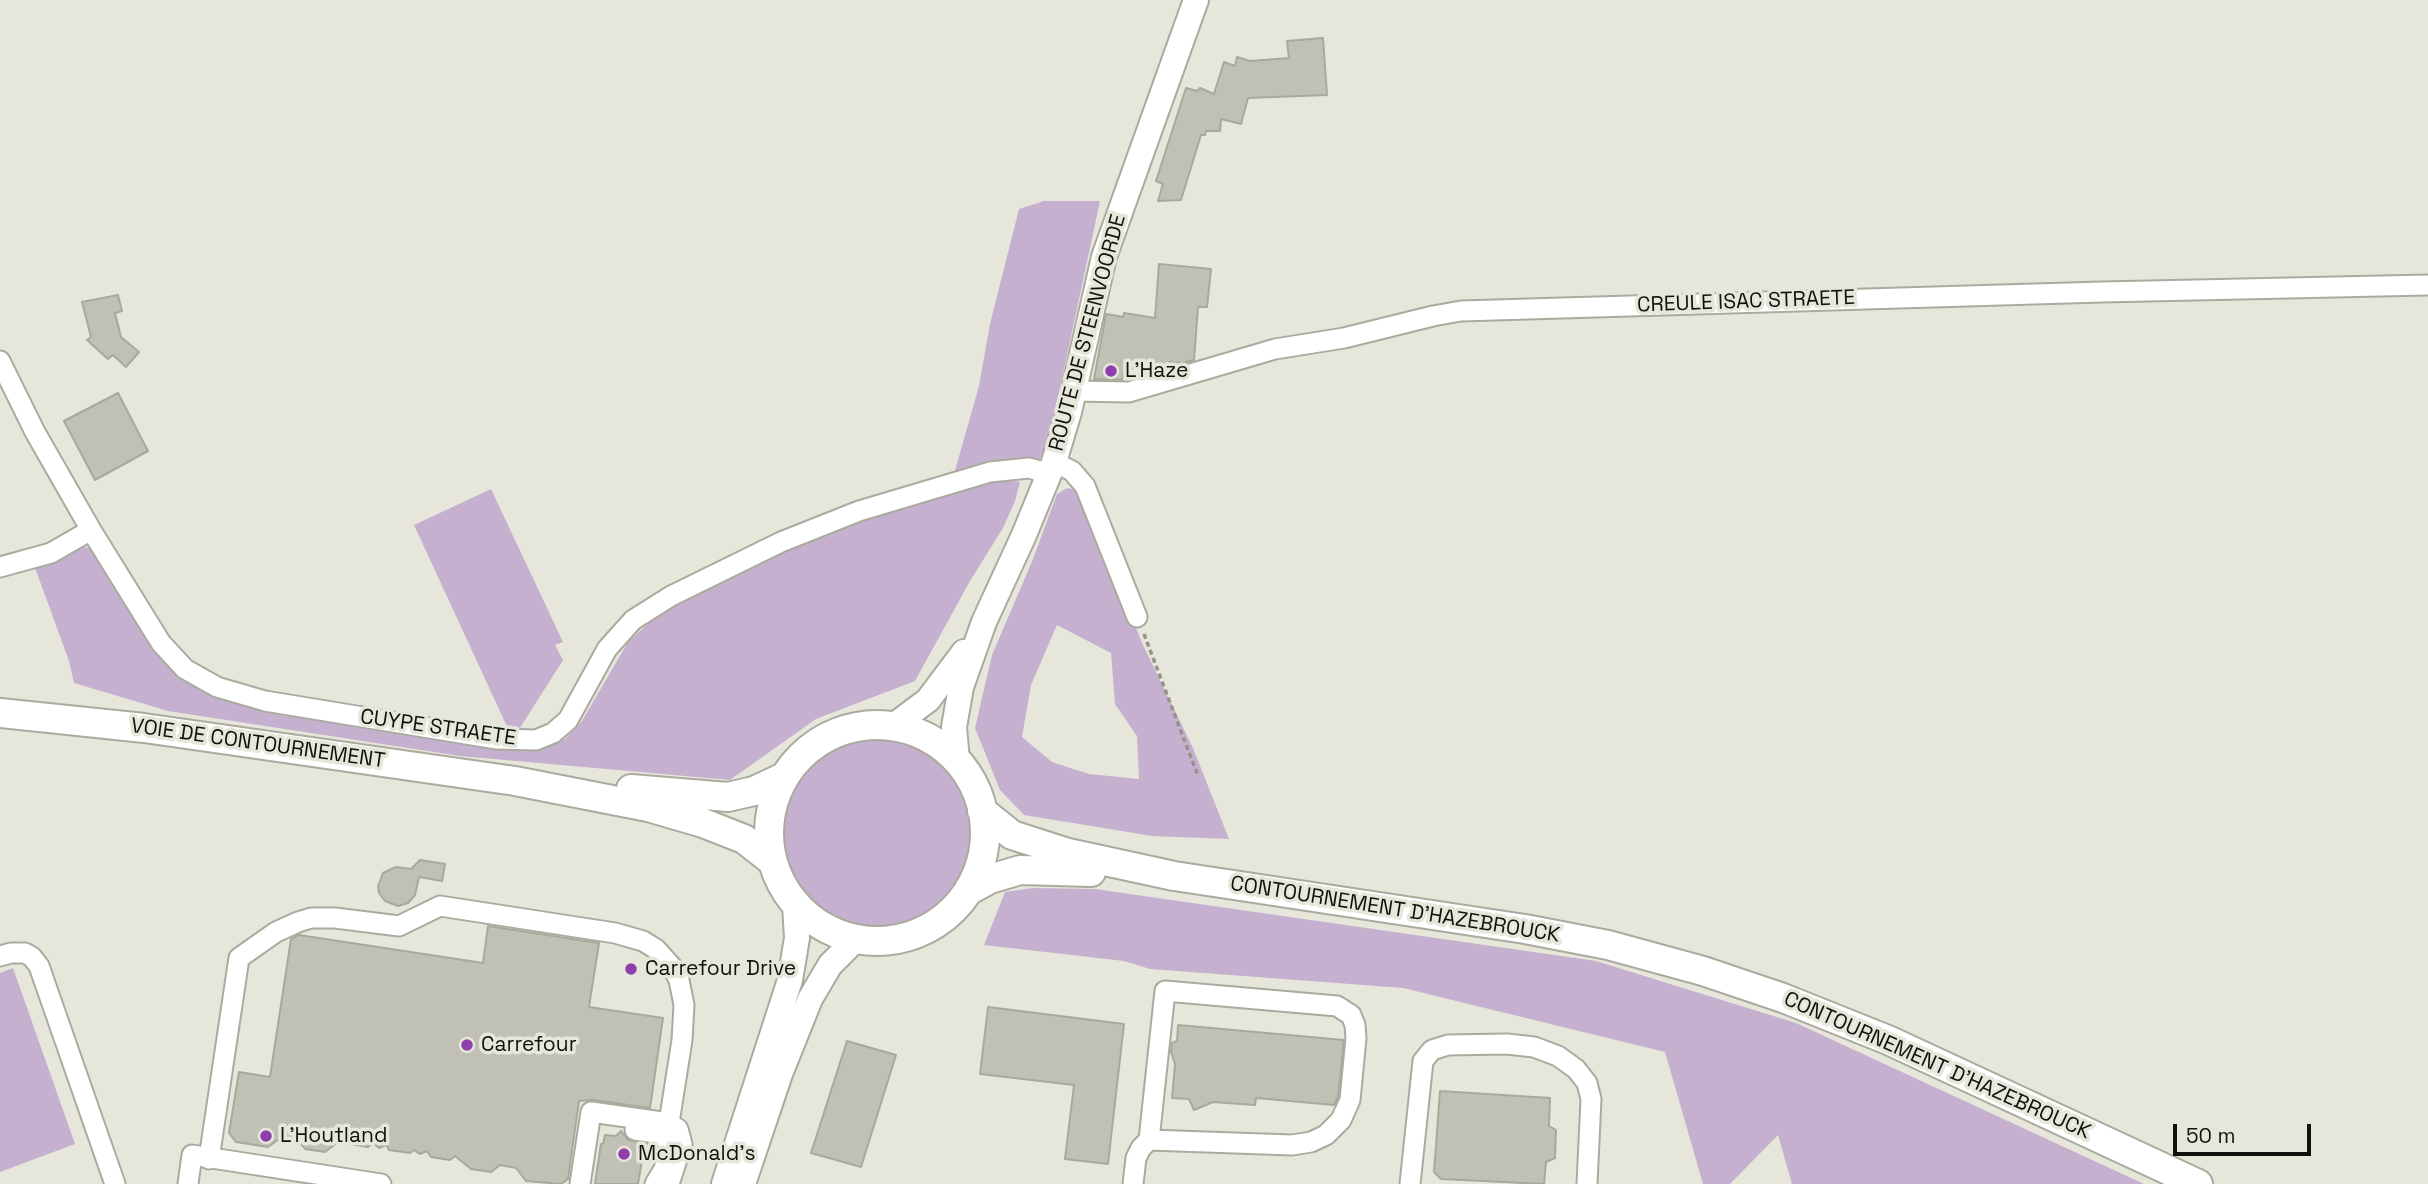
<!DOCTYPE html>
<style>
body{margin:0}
#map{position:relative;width:2428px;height:1184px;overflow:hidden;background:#e6e7da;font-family:"Space Grotesk",sans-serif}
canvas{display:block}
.scale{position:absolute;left:2173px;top:1124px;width:138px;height:32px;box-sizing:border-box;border:4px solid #11110d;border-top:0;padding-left:9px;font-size:21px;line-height:24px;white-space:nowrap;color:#11110d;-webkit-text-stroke:5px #e6e7da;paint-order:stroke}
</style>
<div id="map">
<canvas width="2428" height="1184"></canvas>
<div class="scale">50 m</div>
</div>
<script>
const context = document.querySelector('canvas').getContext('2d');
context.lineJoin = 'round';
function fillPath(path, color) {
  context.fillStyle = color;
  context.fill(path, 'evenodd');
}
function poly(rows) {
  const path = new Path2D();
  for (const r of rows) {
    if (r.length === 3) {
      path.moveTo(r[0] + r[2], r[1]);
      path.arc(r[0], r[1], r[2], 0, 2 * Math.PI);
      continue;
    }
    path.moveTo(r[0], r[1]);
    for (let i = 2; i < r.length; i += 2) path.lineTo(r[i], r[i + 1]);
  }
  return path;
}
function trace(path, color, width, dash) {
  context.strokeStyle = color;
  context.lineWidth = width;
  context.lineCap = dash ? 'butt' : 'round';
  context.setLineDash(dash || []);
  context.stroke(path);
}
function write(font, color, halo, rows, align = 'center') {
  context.font = font + ' "Space Grotesk",sans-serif';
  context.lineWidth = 7;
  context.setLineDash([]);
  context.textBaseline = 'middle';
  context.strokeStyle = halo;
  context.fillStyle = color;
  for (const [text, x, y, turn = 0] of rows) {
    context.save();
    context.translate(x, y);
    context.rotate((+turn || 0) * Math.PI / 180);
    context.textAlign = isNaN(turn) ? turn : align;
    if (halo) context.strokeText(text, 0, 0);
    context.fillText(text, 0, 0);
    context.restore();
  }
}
fillPath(poly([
 [1044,201,1100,201,1051,430,1040,459,1015,460,954,474,979,386,990,324,1019,209],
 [1004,480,1020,482,1015,501,1003,528,970,581,915,681,816,719,730,780,460,756,168,711,74,683,69,661,34,565,82,547,96,548,155,646,174,672,198,689,218,698,508,747,529,748,565,739,582,721,628,642,653,619,692,596,815,534,992,481],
 [1067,488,1078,490,1121,588,1142,643,1193,748,1229,839,1152,836,1024,815,1000,790,975,728,992,655,1033,559,1057,494],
 [1057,625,1111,653,1115,704,1137,736,1139,779,1089,774,1052,762,1022,737,1031,685],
 [491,489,563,642,555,645,563,660,520,728,513,733,510,733,414,525],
 [876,832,95],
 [1033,888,1095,889,1596,961,1796,1023,2144,1184,1792,1184,1778,1135,1730,1184,1703,1184,1665,1052,1403,988,1150,969,1124,961,984,945,1005,892],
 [13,968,75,1144,0,1172,0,973]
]), '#c6b0d0');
const building = poly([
 [1323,38,1327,95,1248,98,1241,124,1221,119,1220,131,1206,131,1205,135,1201,135,1181,200,1158,201,1163,184,1156,181,1186,88,1197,91,1200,88,1214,94,1224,62,1235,66,1237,57,1250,61,1289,58,1287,41,1323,38],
 [1159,264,1211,269,1207,307,1198,307,1194,360,1183,363,1169,362,1168,368,1158,371,1125,368,1122,380,1094,379,1106,314,1123,317,1124,313,1155,318,1159,264],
 [118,295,122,311,115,313,121,337,139,352,126,367,113,355,108,359,87,340,91,337,82,302,118,295],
 [118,393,148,451,95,480,64,421,118,393],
 [420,860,445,864,442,881,419,877,415,895,408,903,398,906,385,901,379,893,378,886,383,873,396,867,411,869,420,860],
 [488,926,599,943,589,1007,663,1018,650,1108,593,1100,579,1101,568,1179,561,1184,526,1181,516,1168,500,1165,491,1172,471,1169,455,1156,450,1160,431,1157,427,1151,420,1154,414,1150,410,1153,389,1150,386,1145,379,1148,373,1143,368,1147,338,1142,325,1152,305,1149,297,1139,282,1137,268,1147,236,1142,229,1133,239,1072,270,1077,291,939,299,935,483,963,488,926],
 [988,1007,1124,1024,1108,1164,1065,1159,1074,1085,980,1074,988,1007],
 [1178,1025,1344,1040,1338,1097,1334,1105,1256,1098,1255,1105,1213,1102,1194,1110,1189,1099,1172,1098,1175,1064,1171,1052,1172,1043,1177,1041,1178,1025],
 [847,1041,896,1055,861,1167,811,1153,847,1041],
 [1440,1091,1550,1098,1549,1126,1556,1130,1555,1158,1546,1162,1544,1184,1441,1179,1434,1172,1440,1091],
 [621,1131,628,1140,650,1144,647,1160,642,1160,638,1184,595,1184,601,1144,603,1144,605,1135,616,1136,621,1131]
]);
fillPath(building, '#c0c1b4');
trace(building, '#a8a99c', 2);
const minor = poly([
 [0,361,35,432,91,530,161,643,185,669,217,687,265,701,497,739,536,740,553,733,568,720,607,649,633,620,671,596,781,542,859,511,990,472,1029,468,1050,474],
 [1074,391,1129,392,1275,349,1344,338,1433,316,1461,311,2102,292,2428,285],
 [1054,462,1072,471,1085,486,1137,617],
 [0,567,51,553,91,530],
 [0,956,11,953,25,953,32,957,39,966,115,1184],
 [635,1130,656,1133,669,1141,670,1154,664,1169,655,1184],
 [209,1159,239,958,276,932,298,922,311,918,335,918,399,926,440,906,615,933,643,941,656,949,673,968,679,980,684,1005,682,1040,669,1123],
 [188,1184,192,1155,381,1184],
 [580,1184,591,1112,669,1123,678,1129,682,1144,669,1184],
 [1133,1184,1136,1158,1141,1148,1149,1140,1165,991,1337,1006,1351,1015,1355,1025,1356,1038,1350,1100,1341,1120,1326,1135,1311,1142,1292,1145,1149,1140],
 [1410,1184,1423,1061,1432,1050,1448,1045,1507,1044,1534,1047,1558,1056,1576,1069,1587,1083,1591,1099,1587,1184]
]);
const major = poly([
 [892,727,928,700,964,652],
 [957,761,954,727,961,687,984,622,1024,535,1054,462,1069,412,1104,257,1196,0],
 [724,1184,790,980,797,938,795,904],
 [743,1184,780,1074,810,999,830,965,856,939]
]);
const highway = poly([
 [0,713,144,728,515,781,648,807,703,823,744,839,772,861],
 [877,833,108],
 [631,789,728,797,754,791,784,777],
 [982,811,1012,835,1068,853,1174,876,1525,929,1608,945,1703,971,1783,998,1888,1040,2198,1184],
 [968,891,990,879,1020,870,1091,872]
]);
trace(minor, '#aaab9e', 23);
trace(major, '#aaab9e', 28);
trace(highway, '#aaab9e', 32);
trace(poly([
 [1144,634,1198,776]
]), '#94948b', 3.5, [5, 3.5]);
trace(minor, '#fff', 19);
trace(major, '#fff', 24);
trace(highway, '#fff', 28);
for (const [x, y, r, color] of [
 [1111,371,7,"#8f3ead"],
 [631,969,7,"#8f3ead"],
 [467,1045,7,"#8f3ead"],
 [266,1136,7,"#8f3ead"],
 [624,1154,7,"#8f3ead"]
]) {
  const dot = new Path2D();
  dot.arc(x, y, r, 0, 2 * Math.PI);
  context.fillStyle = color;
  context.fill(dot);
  trace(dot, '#e6e7da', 2.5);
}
write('21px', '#11110d', '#e6e7da', [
 ["CREULE ISAC STRAETE",1746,302,-2],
 ["ROUTE DE STEENVOORDE",1088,333,-75],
 ["CUYPE STRAETE",438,728,8],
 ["VOIE DE CONTOURNEMENT",258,744,8],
 ["CONTOURNEMENT D'HAZEBROUCK",1395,910,9],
 ["CONTOURNEMENT D'HAZEBROUCK",1937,1066,24]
]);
write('21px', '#11110d', '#e6e7da', [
 ["L'Haze",1125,371],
 ["Carrefour Drive",645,969],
 ["Carrefour",481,1045],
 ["L'Houtland",280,1136],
 ["McDonald's",638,1154]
], 'left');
</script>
